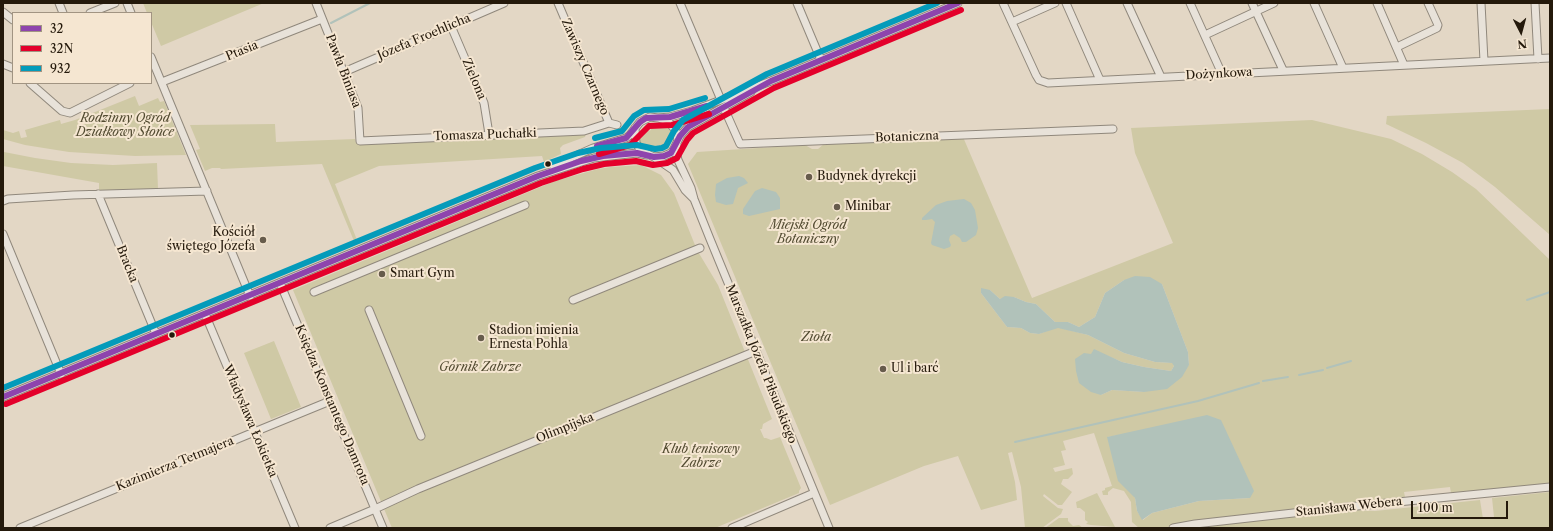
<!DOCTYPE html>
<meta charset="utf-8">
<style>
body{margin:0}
#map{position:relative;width:1553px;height:531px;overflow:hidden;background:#e3d7c5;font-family:"Libre Caslon Text",serif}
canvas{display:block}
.frame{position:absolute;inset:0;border:4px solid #24190b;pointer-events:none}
.legend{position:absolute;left:12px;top:12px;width:140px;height:72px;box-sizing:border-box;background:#f5e6d1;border:1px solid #a19482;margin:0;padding:5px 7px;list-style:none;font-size:12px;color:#24190b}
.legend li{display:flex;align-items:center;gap:8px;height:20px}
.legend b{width:20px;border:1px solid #a19482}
.north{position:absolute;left:1501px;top:12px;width:40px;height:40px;-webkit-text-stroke:3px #f5e6d1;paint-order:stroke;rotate:174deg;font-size:11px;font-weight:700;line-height:16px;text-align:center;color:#24190b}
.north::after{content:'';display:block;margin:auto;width:14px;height:18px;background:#24190b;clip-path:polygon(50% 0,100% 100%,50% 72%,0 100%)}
.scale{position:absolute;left:1411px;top:501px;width:97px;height:18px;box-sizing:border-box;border:2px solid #24190b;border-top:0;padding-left:5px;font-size:12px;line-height:14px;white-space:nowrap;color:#24190b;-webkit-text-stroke:3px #f5e6d1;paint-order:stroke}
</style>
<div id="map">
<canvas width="1553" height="531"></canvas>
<div class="frame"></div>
<ul class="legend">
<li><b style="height:5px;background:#8e44ad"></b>32</li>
<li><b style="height:5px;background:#e4002b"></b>32N</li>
<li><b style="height:5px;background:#049bba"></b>932</li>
</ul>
<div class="north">N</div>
<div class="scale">100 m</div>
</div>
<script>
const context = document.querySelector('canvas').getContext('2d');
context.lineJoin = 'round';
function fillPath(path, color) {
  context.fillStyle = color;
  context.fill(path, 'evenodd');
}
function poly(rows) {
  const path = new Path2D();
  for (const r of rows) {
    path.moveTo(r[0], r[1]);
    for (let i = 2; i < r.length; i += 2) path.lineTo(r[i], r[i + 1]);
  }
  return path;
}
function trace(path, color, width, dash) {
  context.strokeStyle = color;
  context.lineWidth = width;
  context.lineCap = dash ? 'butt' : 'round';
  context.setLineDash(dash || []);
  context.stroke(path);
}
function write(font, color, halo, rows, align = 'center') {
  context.font = font + ' "Libre Caslon Text",serif';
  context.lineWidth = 4;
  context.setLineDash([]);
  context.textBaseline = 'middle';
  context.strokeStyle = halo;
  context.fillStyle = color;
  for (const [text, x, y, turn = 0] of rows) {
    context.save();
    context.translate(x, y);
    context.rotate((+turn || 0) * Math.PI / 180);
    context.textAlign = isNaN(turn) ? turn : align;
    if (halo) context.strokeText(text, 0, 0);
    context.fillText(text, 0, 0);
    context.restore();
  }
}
fillPath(poly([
 [143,3,264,3,161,46,151,22,151,13,147,13],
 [135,96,139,106,158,98,160,102,164,101,186,155,135,156,69,152,25,145,3,139,3,130,13,133,19,131,21,138,27,137,25,130,60,120,61,124,75,120],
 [1550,109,1550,235,1495,187,1463,163,1426,143,1386,124,1387,116],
 [1312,120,1391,139,1422,154,1452,172,1476,189,1550,260,1550,485,1455,493,1451,493,1450,487,1404,492,1405,497,1196,520,1163,528,1139,528,1132,522,1131,502,1124,491,1113,488,1108,492,1108,495,1103,495,1102,491,1105,490,1105,488,1112,486,1094,433,1063,441,1066,450,1061,451,1065,465,1053,468,1055,472,1072,468,1073,474,1068,479,1063,479,1061,484,1072,492,1062,505,1058,505,1044,494,1043,496,1058,508,1063,509,1061,514,1042,528,1025,528,1021,487,1012,452,1008,453,1015,482,1017,500,981,510,958,456,924,466,830,505,688,164,697,152,805,145,812,149,818,149,824,144,963,137,1032,298,1173,243,1135,153,1131,128],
 [1124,280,1162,284,1188,352,1189,365,1144,392,1112,390,1101,395,1094,350,1122,362,1144,367,1171,371,1174,366,1173,363,1155,362,1124,353,1088,335,1057,327,1039,334,1030,333,1021,328,1007,327,981,293,990,290,1000,299,1014,297,1026,302,1036,304,1055,322,1068,322,1079,327,1095,317,1105,293],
 [1130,433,1250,498,1199,501,1152,513,1143,520,1137,511,1135,498,1108,437],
 [275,124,276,142,355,139,356,143,388,142,586,133,585,137,563,145,560,148,561,154,544,162,542,156,379,166,335,184,357,240,354,241,322,164,221,169,220,168,212,168,205,171,196,150,200,149,190,125],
 [649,124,666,124,669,127,672,137,667,147,658,150,642,147,639,139,640,134,644,127,646,128,648,131,651,130,649,125],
 [4,152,35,158,71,163,113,165,157,163,158,189,99,193,99,183,3,166],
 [641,165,661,175,674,193,697,250,718,285,772,419,763,424,762,429,760,429,764,438,766,438,771,440,780,437,801,488,799,491,799,493,715,528,392,528,293,290,555,181,598,169,611,167],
 [274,341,301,407,271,419,244,353],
 [1550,492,1550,528,1190,528,1352,510,1375,511,1480,500,1483,519,1494,517,1492,498],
 [1097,493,1115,527,1091,525,1086,524,1088,522,1085,520,1085,512,1080,508,1077,508,1076,502],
 [1059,518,1068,518,1068,521,1073,526,1079,525,1083,528,1088,528,1045,528]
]), '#cfc9a5');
fillPath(poly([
 [739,176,744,178,748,183,738,188,733,204,726,205,716,202,715,195,716,184,727,178],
 [762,188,776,192,780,198,780,209,749,216,743,214,743,209,755,191],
 [964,199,971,203,975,210,978,228,976,235,966,242,962,242,960,238,954,234,950,236,949,240,951,245,950,247,944,249,932,245,931,243,935,222,932,219,926,220,922,220,922,218,936,205,947,201],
 [1135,276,1150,277,1162,284,1188,352,1189,365,1182,377,1167,389,1144,392,1112,390,1101,395,1091,392,1079,383,1076,371,1075,359,1084,353,1091,354,1094,349,1122,362,1144,367,1171,371,1174,366,1172,363,1155,362,1124,353,1088,335,1058,328,1039,334,1030,333,1021,328,1007,327,981,293,981,288,990,290,1000,299,1005,296,1014,297,1026,302,1036,304,1055,322,1068,322,1079,327,1095,317,1105,293,1124,280],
 [1207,415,1221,420,1254,491,1250,498,1199,501,1152,513,1142,520,1137,511,1135,498,1118,481,1107,437]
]), '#b1c2ba');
trace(poly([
 [331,23,370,3],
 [1527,300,1550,292],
 [1327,368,1351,361],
 [1299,375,1323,370],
 [1263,381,1288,377],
 [1015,442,1198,401,1259,383]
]), '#b1c2ba', 2);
const minor = poly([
 [59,3,63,13],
 [127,3,131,13],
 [316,3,358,108,360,141,584,131,609,123],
 [558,3,609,123,617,125],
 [680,3,721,100],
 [797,3,821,60],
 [1003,3,1036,75,1039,80,1048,83,1550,58],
 [1066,3,1100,80],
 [1127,3,1161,77],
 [1190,3,1222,74],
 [1252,3,1283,70],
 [1314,3,1343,68],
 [1377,3,1404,65],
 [1481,3,1484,61],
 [1535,3,1538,59],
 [3,12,13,20],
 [90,13,115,3],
 [1012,22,1055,3],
 [451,26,484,103,489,134],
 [1205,35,1274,3],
 [1397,47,1437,28,1438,25,1428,3],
 [151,57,250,296],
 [3,64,13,68],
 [344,72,504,3],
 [162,82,322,19],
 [30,83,62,111,70,113,130,83],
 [724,108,740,144,1113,129],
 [658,118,670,117,692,111,771,81,958,3],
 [635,128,636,143,641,151,654,157,664,156,671,153,674,149,680,136,688,127,751,92],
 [677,145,676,151,678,160,691,188,694,199,710,239,829,528],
 [654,157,673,170,685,190,693,198],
 [554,167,573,157,593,148,626,138,630,135,640,122,650,117,658,118,668,121,676,131,678,140],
 [98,194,156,334],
 [3,201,8,199,73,195,207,191],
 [3,234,61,374],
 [280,283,383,528],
 [314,292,525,205],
 [573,300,700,248],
 [369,310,421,436],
 [205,314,295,528],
 [3,397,538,176,594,158,637,153,647,155],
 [20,528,330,401],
 [330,528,375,509,418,489,756,351],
 [732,528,814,493],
 [1173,528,1195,524,1347,507,1550,487]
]);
trace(minor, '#90887c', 9);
trace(minor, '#e8e2d9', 7);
trace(poly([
 [597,146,626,138,640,122,646,118,670,117,707,106],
 [3,397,538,176,581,161,603,156,637,153,654,157,664,156,671,153,680,136,688,127,771,81,958,3]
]), '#8e44ad', 6);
trace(poly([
 [599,154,630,145,649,126,672,125,709,114],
 [6,404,541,183,583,169,604,164,636,161,653,165,667,163,677,158,687,140,693,133,774,88,961,10]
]), '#e4002b', 6);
trace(poly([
 [595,138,622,131,634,116,644,110,669,109,705,98],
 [3,388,535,168,578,153,601,148,637,145,655,149,662,148,666,146,674,131,683,120,767,74,937,3]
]), '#049bba', 6);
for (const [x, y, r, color] of [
 [548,164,3.5,"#24190b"],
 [809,177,4,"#675c4c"],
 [837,207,4,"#675c4c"],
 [263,240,4,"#675c4c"],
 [382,274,4,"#675c4c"],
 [172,335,3.5,"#24190b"],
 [481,338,4,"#675c4c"],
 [883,369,4,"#675c4c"]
]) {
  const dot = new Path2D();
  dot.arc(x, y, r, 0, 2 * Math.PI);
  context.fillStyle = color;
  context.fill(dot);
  trace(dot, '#f5e6d1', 1.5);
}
write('12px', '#24190b', '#f5e6d1', [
 ["Józefa Froehlicha",424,37,-23],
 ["Ptasia",242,51,-22],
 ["Zawiszy Czarnego",585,67,67],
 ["Pawła Biniasa",343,71,69],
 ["Dożynkowa",1219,74,-3],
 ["Zielona",474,79,67],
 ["Tomasza Puchałki",485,135,-2],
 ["Botaniczna",907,137,-2],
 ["Bracka",127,264,68],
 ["Marszałka Józefa Piłsudskiego",761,364,68],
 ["Księdza Konstantego Damrota",332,405,67],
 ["Władysława Łokietka",250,421,67],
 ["Olimpijska",565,428,-22],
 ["Kazimierza Tetmajera",175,464,-22],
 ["Stanisława Webera",1349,507,-6]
]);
write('italic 12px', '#524b31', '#f5e6d1', [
 ["Rodzinny Ogród",125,119],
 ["Działkowy Słońce",125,133],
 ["Miejski Ogród",808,226],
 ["Botaniczny",808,240],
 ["Zioła",816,338],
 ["Górnik Zabrze",480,368],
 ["Klub tenisowy",701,450],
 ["Zabrze",701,464]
]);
write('12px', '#24190b', '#f5e6d1', [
 ["Budynek dyrekcji",817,177],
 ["Minibar",845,207],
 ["Kościół",255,233,"right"],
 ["świętego Józefa",255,247,"right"],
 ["Smart Gym",390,274],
 ["Stadion imienia",489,331],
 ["Ernesta Pohla",489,345],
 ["Ul i barć",891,369]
], 'left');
</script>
